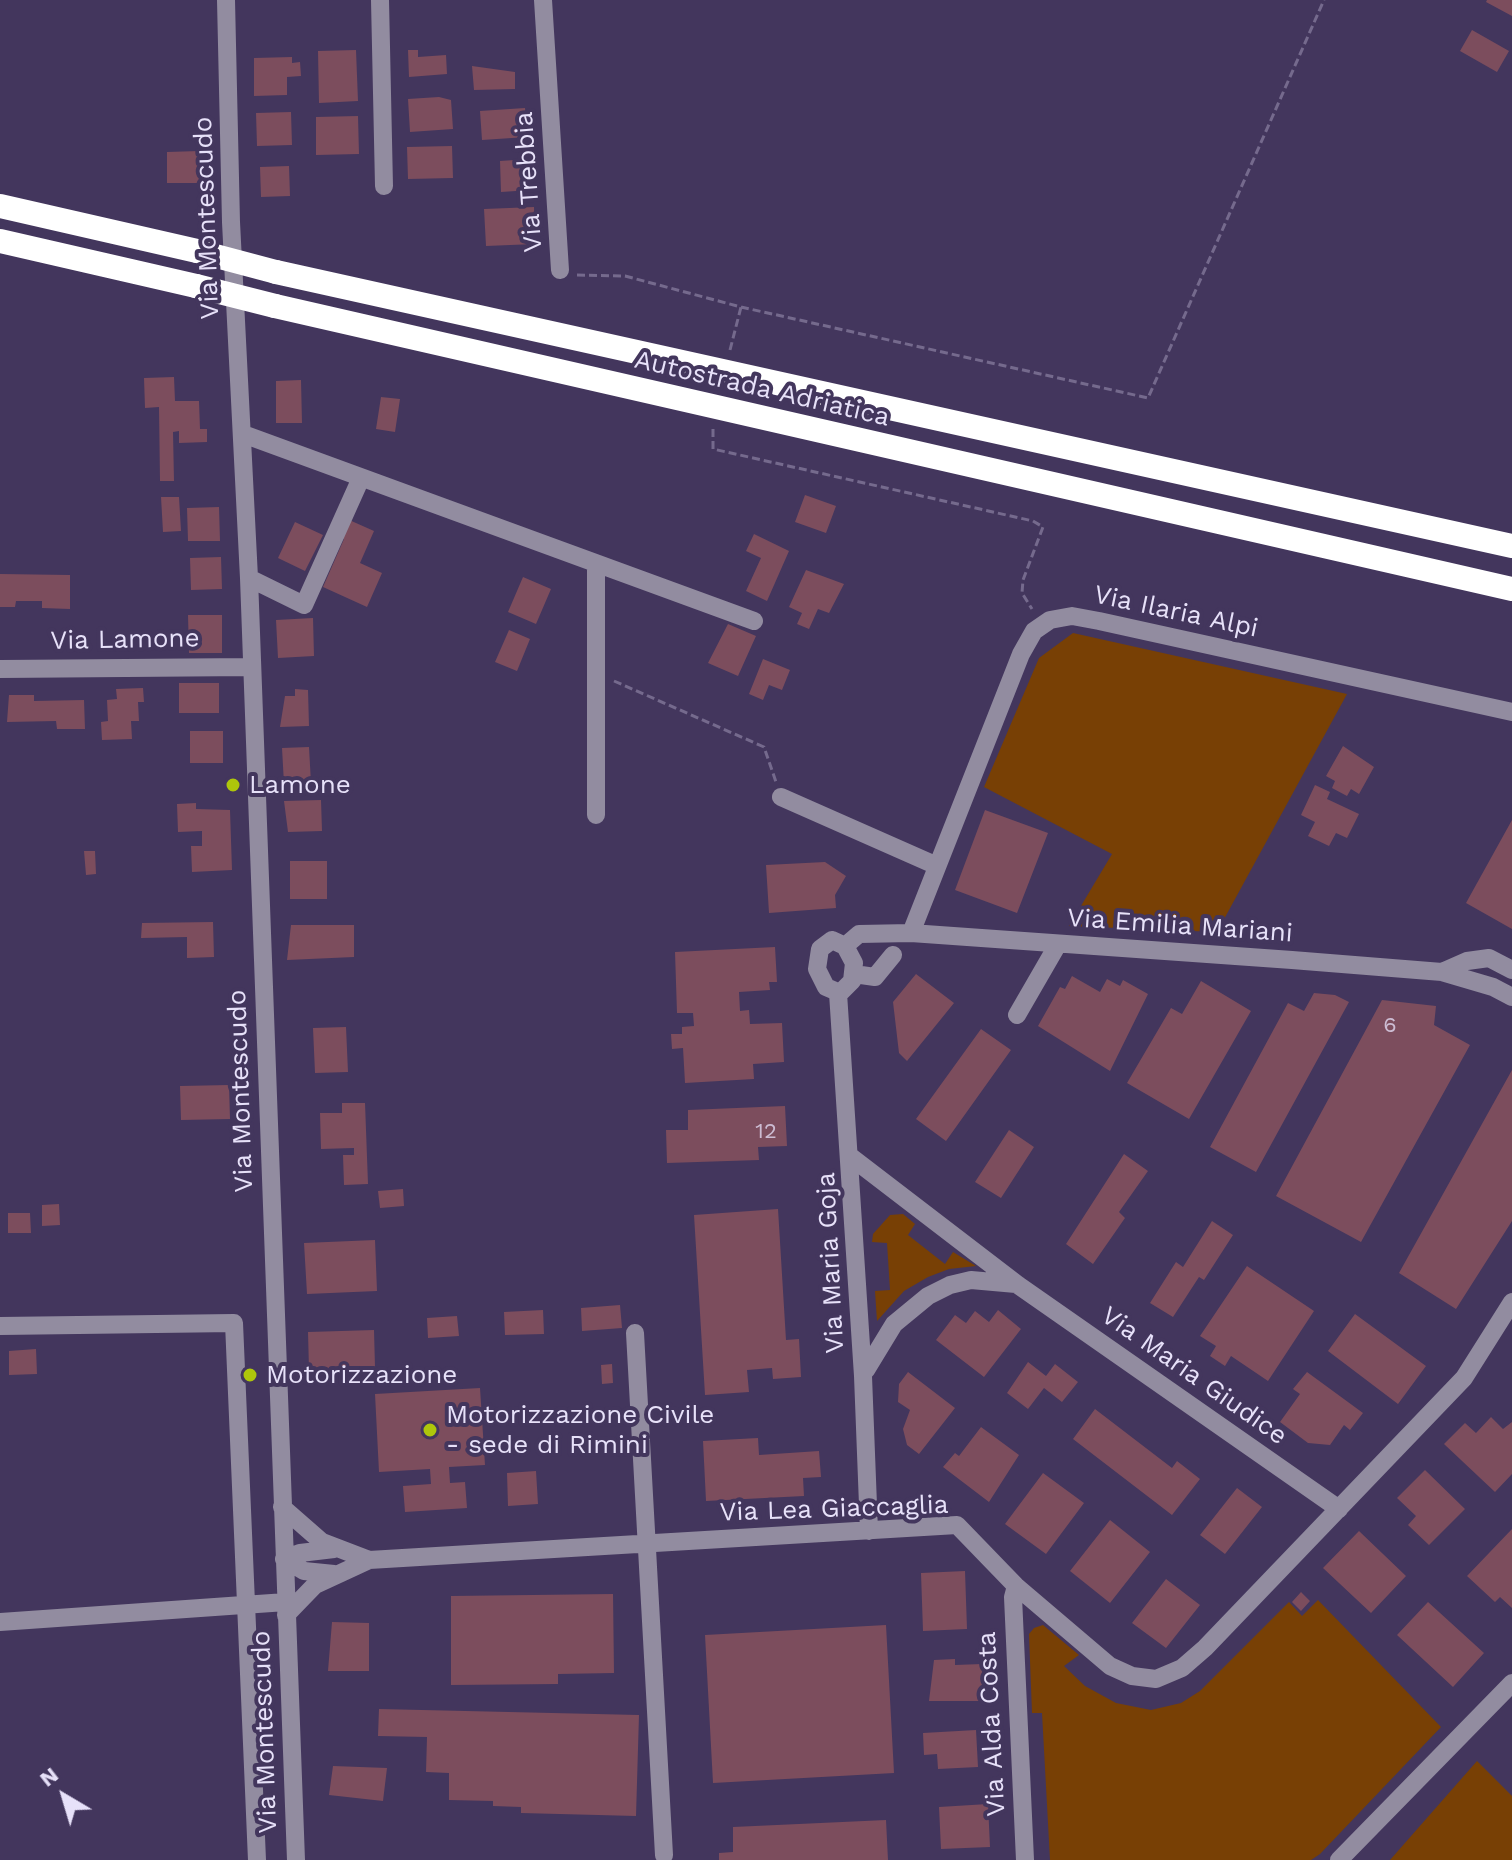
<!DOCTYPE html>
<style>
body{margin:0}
#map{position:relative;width:1512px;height:1860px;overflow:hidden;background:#43365d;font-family:"Work Sans",sans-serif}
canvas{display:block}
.north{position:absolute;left:24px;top:1756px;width:80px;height:80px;-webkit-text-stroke:6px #43365d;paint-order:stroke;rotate:322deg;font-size:22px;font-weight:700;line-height:32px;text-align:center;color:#e7e1f9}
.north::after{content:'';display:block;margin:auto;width:28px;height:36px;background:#e7e1f9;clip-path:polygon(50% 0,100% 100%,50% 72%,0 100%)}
</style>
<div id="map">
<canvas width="1512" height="1860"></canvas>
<div class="north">N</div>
</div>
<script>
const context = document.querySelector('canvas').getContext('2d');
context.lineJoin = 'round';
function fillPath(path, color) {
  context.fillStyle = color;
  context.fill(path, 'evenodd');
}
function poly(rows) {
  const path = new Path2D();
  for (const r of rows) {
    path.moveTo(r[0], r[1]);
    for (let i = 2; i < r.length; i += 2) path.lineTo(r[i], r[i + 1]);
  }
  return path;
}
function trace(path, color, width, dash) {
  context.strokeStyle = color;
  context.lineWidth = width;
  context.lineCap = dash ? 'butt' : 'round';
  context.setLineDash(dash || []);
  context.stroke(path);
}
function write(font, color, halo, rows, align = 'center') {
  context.font = font + ' "Work Sans",sans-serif';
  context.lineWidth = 8;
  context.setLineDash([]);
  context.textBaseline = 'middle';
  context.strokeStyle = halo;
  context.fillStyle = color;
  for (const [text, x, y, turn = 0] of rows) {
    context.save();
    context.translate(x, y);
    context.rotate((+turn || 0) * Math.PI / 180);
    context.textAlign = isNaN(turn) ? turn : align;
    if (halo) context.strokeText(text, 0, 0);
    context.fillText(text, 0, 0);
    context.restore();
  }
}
fillPath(poly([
 [1073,633,1347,694,1217,932,1069,926,1112,854,984,787,1039,658],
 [903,1214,915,1224,908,1235,945,1264,953,1252,976,1266,949,1269,928,1277,904,1291,877,1321,875,1291,890,1290,887,1243,872,1242,873,1234,890,1215],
 [1318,1600,1441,1727,1320,1854,1311,1860,1050,1860,1042,1713,1032,1713,1029,1634,1034,1628,1043,1625,1079,1655,1064,1666,1085,1686,1116,1703,1151,1710,1181,1703,1200,1691,1289,1602,1302,1616],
 [1477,1761,1512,1796,1512,1860,1390,1860]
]), '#784005');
fillPath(poly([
 [1487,0,1512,0,1512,16,1486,2],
 [1472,30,1509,51,1497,72,1460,51],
 [356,50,358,101,319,103,318,51],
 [408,50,418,50,418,57,446,55,447,74,409,77],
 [292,57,292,63,300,62,301,76,287,77,287,95,254,96,254,58],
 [472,66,515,72,515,89,474,90],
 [439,97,451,100,453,129,410,132,408,99],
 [525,108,527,137,482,140,480,111],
 [291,112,292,145,257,146,256,113],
 [358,116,359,154,316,155,316,117],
 [452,146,453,178,408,179,407,147],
 [199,151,200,183,167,183,167,152],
 [530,159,531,190,501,192,500,161],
 [289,166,290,196,261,197,260,167],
 [534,207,535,244,486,246,484,209],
 [174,377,175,401,199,401,200,429,207,429,207,442,179,443,179,431,173,432,174,481,160,481,159,407,145,408,144,378],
 [301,380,302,423,276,423,276,381],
 [381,397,400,399,395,432,376,429],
 [805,495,836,506,826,533,795,522],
 [161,497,179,497,181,531,163,532],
 [219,507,220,541,188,541,187,508],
 [347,519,374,531,360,563,382,573,367,607,323,587,344,539,339,537],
 [295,522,323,535,305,571,278,558],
 [754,534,789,551,767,601,746,591,761,558,746,551],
 [221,557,222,589,191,590,190,558],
 [806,570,844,584,829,613,818,609,809,629,797,624,802,613,789,607],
 [0,574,70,575,70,609,42,608,42,601,16,601,15,607,0,607],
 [523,577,551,589,536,624,508,612],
 [188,615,222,615,222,653,189,653],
 [313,618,314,656,278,658,276,620],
 [728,624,756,636,738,676,708,663],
 [509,630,530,639,517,671,495,662],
 [763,659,790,670,782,690,769,685,763,700,749,694],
 [179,683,219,683,219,713,179,713],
 [143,688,144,702,138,702,139,721,131,721,132,739,102,740,101,722,108,721,107,700,117,699,116,689],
 [295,689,308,690,309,726,280,727,285,696,295,696],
 [9,695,34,695,34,701,84,700,85,729,57,729,56,721,7,722],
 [190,731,223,731,223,763,190,763],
 [1343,746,1374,767,1359,794,1351,789,1347,796,1332,788,1335,781,1326,776],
 [309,747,311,783,284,784,282,748],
 [1315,785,1330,792,1327,799,1359,814,1347,838,1336,833,1329,846,1308,836,1315,822,1301,815],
 [321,800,322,831,288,832,284,801],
 [196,803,196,809,230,810,232,870,192,872,191,846,202,846,202,831,178,832,177,804],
 [985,810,1048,833,1017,913,955,890],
 [1512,820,1512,929,1466,903],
 [84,851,95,851,96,874,86,875],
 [290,861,327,861,327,899,290,899],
 [825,862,846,876,835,895,836,908,769,913,766,865],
 [213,922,214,957,187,958,187,937,141,938,142,923],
 [291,925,354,925,354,957,287,960],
 [775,947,777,982,769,982,770,990,739,992,740,1011,749,1010,750,1024,782,1023,784,1062,753,1064,754,1079,685,1083,683,1048,672,1049,671,1034,682,1034,682,1027,694,1026,693,1013,677,1013,675,952],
 [916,974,954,1003,907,1061,899,1053,893,1002],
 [1072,976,1100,992,1107,979,1120,986,1123,980,1148,994,1110,1071,1038,1026,1060,987,1065,989],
 [1201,981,1251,1011,1189,1119,1127,1083,1171,1008,1182,1014],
 [1314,993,1335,995,1349,1002,1256,1172,1210,1147,1288,1003,1304,1011],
 [1382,1000,1436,1006,1434,1025,1470,1045,1361,1242,1276,1196],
 [346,1027,348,1072,315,1073,313,1028],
 [981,1029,1011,1050,946,1141,916,1119],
 [1512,1070,1512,1221,1456,1309,1399,1273],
 [229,1085,230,1119,181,1120,180,1086],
 [342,1103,365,1103,368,1184,344,1185,343,1155,354,1155,354,1148,321,1149,320,1113,342,1113],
 [785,1106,787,1146,758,1147,759,1160,667,1163,666,1130,688,1130,688,1110],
 [1009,1130,1034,1147,1001,1198,975,1182],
 [1124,1154,1148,1171,1119,1212,1125,1218,1093,1264,1066,1244],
 [403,1189,404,1206,380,1208,378,1191],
 [59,1204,60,1225,42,1226,42,1205],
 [778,1209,786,1340,799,1339,801,1377,773,1379,772,1368,747,1370,749,1392,705,1395,694,1215],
 [8,1213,30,1213,31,1233,8,1233],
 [1212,1221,1233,1235,1204,1280,1199,1277,1173,1317,1150,1303,1176,1262,1183,1267],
 [375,1240,377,1291,307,1294,304,1243],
 [1247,1266,1314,1311,1268,1381,1231,1356,1225,1366,1210,1356,1216,1346,1200,1336],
 [620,1305,622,1328,582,1331,581,1308],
 [543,1310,544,1334,505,1335,504,1312],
 [998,1310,1021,1329,984,1377,936,1340,955,1315,966,1323,975,1311,989,1322],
 [1355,1314,1426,1366,1398,1404,1328,1351],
 [457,1316,459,1336,428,1338,427,1318],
 [374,1330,375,1367,309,1370,308,1332],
 [36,1349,37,1374,9,1375,9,1351],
 [1028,1362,1046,1376,1055,1364,1078,1382,1062,1402,1044,1388,1028,1409,1007,1393],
 [612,1364,613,1383,602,1384,601,1365],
 [908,1372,955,1408,919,1454,907,1445,903,1429,910,1410,898,1402,899,1384],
 [1307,1372,1363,1413,1350,1430,1344,1425,1330,1445,1308,1443,1280,1422,1300,1394,1293,1389],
 [480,1388,485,1465,449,1467,450,1483,465,1482,467,1508,405,1512,403,1486,431,1484,430,1469,379,1472,375,1394],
 [1095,1409,1172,1468,1177,1461,1200,1479,1172,1515,1073,1439],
 [1491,1417,1503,1429,1512,1422,1512,1474,1495,1492,1444,1444,1465,1423,1476,1433],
 [981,1427,1019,1455,989,1502,943,1467,955,1453,959,1456],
 [758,1438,759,1455,819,1451,821,1477,803,1478,804,1496,706,1501,703,1441],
 [1425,1470,1465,1509,1429,1545,1408,1525,1416,1516,1397,1498],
 [536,1471,538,1504,508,1506,507,1473],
 [1043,1473,1084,1503,1046,1554,1005,1524],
 [1237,1488,1262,1507,1225,1554,1200,1535],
 [1110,1520,1150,1552,1110,1603,1070,1571],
 [1512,1529,1512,1608,1500,1597,1495,1602,1467,1576],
 [1359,1531,1406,1576,1371,1613,1323,1568],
 [965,1571,967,1629,923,1631,921,1573],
 [1166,1579,1200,1605,1166,1648,1132,1623],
 [1301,1592,1310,1601,1301,1611,1292,1602],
 [613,1594,614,1673,558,1674,558,1684,451,1685,451,1596],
 [1428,1602,1484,1653,1453,1687,1397,1635],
 [332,1622,369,1623,369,1671,328,1671],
 [886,1625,894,1773,713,1783,705,1635],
 [955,1659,955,1665,982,1664,983,1701,929,1701,934,1660],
 [379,1709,639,1715,636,1816,521,1813,521,1807,493,1806,493,1801,449,1800,449,1773,426,1772,427,1737,378,1736],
 [976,1730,978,1767,938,1769,937,1754,924,1755,923,1733],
 [333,1766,387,1768,383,1801,329,1795],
 [988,1804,990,1847,941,1849,939,1807],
 [886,1820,888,1860,719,1860,719,1853,733,1852,733,1827]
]), '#7c4d5d');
trace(poly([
 [577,275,625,276,741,307,1148,398,1324,0],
 [730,350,741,307],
 [713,429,713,449,1033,521,1043,527,1023,580,1022,593,1032,609],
 [614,681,764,747,776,782]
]), '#756a8d', 3, [8, 4]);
trace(poly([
 [226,0,231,222,249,578,296,1860],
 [380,0,384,186],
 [543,0,560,270],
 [243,434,754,621],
 [249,578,304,605,361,478],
 [0,669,251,667],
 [781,797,935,865],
 [596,815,596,564],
 [911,933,1021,654,1034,631,1050,620,1072,616,1099,621,1512,712],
 [832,940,845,946,854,963,852,981,840,993,826,987,817,969,820,949,832,940],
 [845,946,859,934,911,933,1292,960,1442,972,1493,987,1512,997],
 [1442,972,1467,961,1489,958,1512,970],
 [854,974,875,977,893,955],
 [838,993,863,1376,869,1531],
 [1017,1015,1058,944],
 [851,1157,1018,1285,1339,1509],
 [0,1326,234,1323,257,1860],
 [635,1333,664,1855],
 [866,1370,894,1324,928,1296,950,1285,971,1280,1016,1284],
 [282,1507,322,1542,369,1560],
 [284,1559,300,1553,334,1549],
 [284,1559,304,1571,334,1574],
 [1016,1586,1013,1597,1025,1860],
 [286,1615,315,1585,369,1560,957,1525,1016,1586,1110,1666,1132,1676,1156,1679,1182,1668,1205,1648,1464,1378,1512,1302],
 [0,1622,286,1602],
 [1339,1860,1512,1683]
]), '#928ca0', 18);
trace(poly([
 [0,206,197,251],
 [0,241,196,286],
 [276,272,1512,546],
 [275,306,1512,589]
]), '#fff', 24);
trace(poly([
 [197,251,276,272],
 [196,286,275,306]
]), '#fff', 24);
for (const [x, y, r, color] of [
 [233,785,8,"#aec60b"],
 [250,1375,8,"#aec60b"],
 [430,1430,8,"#aec60b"]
]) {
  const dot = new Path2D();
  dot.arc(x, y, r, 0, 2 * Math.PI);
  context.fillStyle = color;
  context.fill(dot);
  trace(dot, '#43365d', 3);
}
write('22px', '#ccbcd2', null, [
 ["6",1390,1026],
 ["12",766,1132]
]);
write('26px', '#e7e1f9', '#43365d', [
 ["Via Trebbia",529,182,-94],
 ["Via Montescudo",207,218,-92],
 ["Autostrada Adriatica",762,389,13],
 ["Via Ilaria Alpi",1176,612,12],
 ["Via Lamone",125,640,-1],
 ["Via Emilia Mariani",1180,926,4],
 ["Via Montescudo",241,1091,-92],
 ["Via Maria Goja",831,1263,-93],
 ["Via Maria Giudice",1194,1376,35],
 ["Via Lea Giaccaglia",834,1509,-2],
 ["Via Alda Costa",992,1724,-93],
 ["Via Montescudo",265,1732,-92]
]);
write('26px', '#e7e1f9', '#43365d', [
 ["Lamone",249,785],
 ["Motorizzazione",266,1375],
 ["Motorizzazione Civile",446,1415],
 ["- sede di Rimini",446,1445]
], 'left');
</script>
